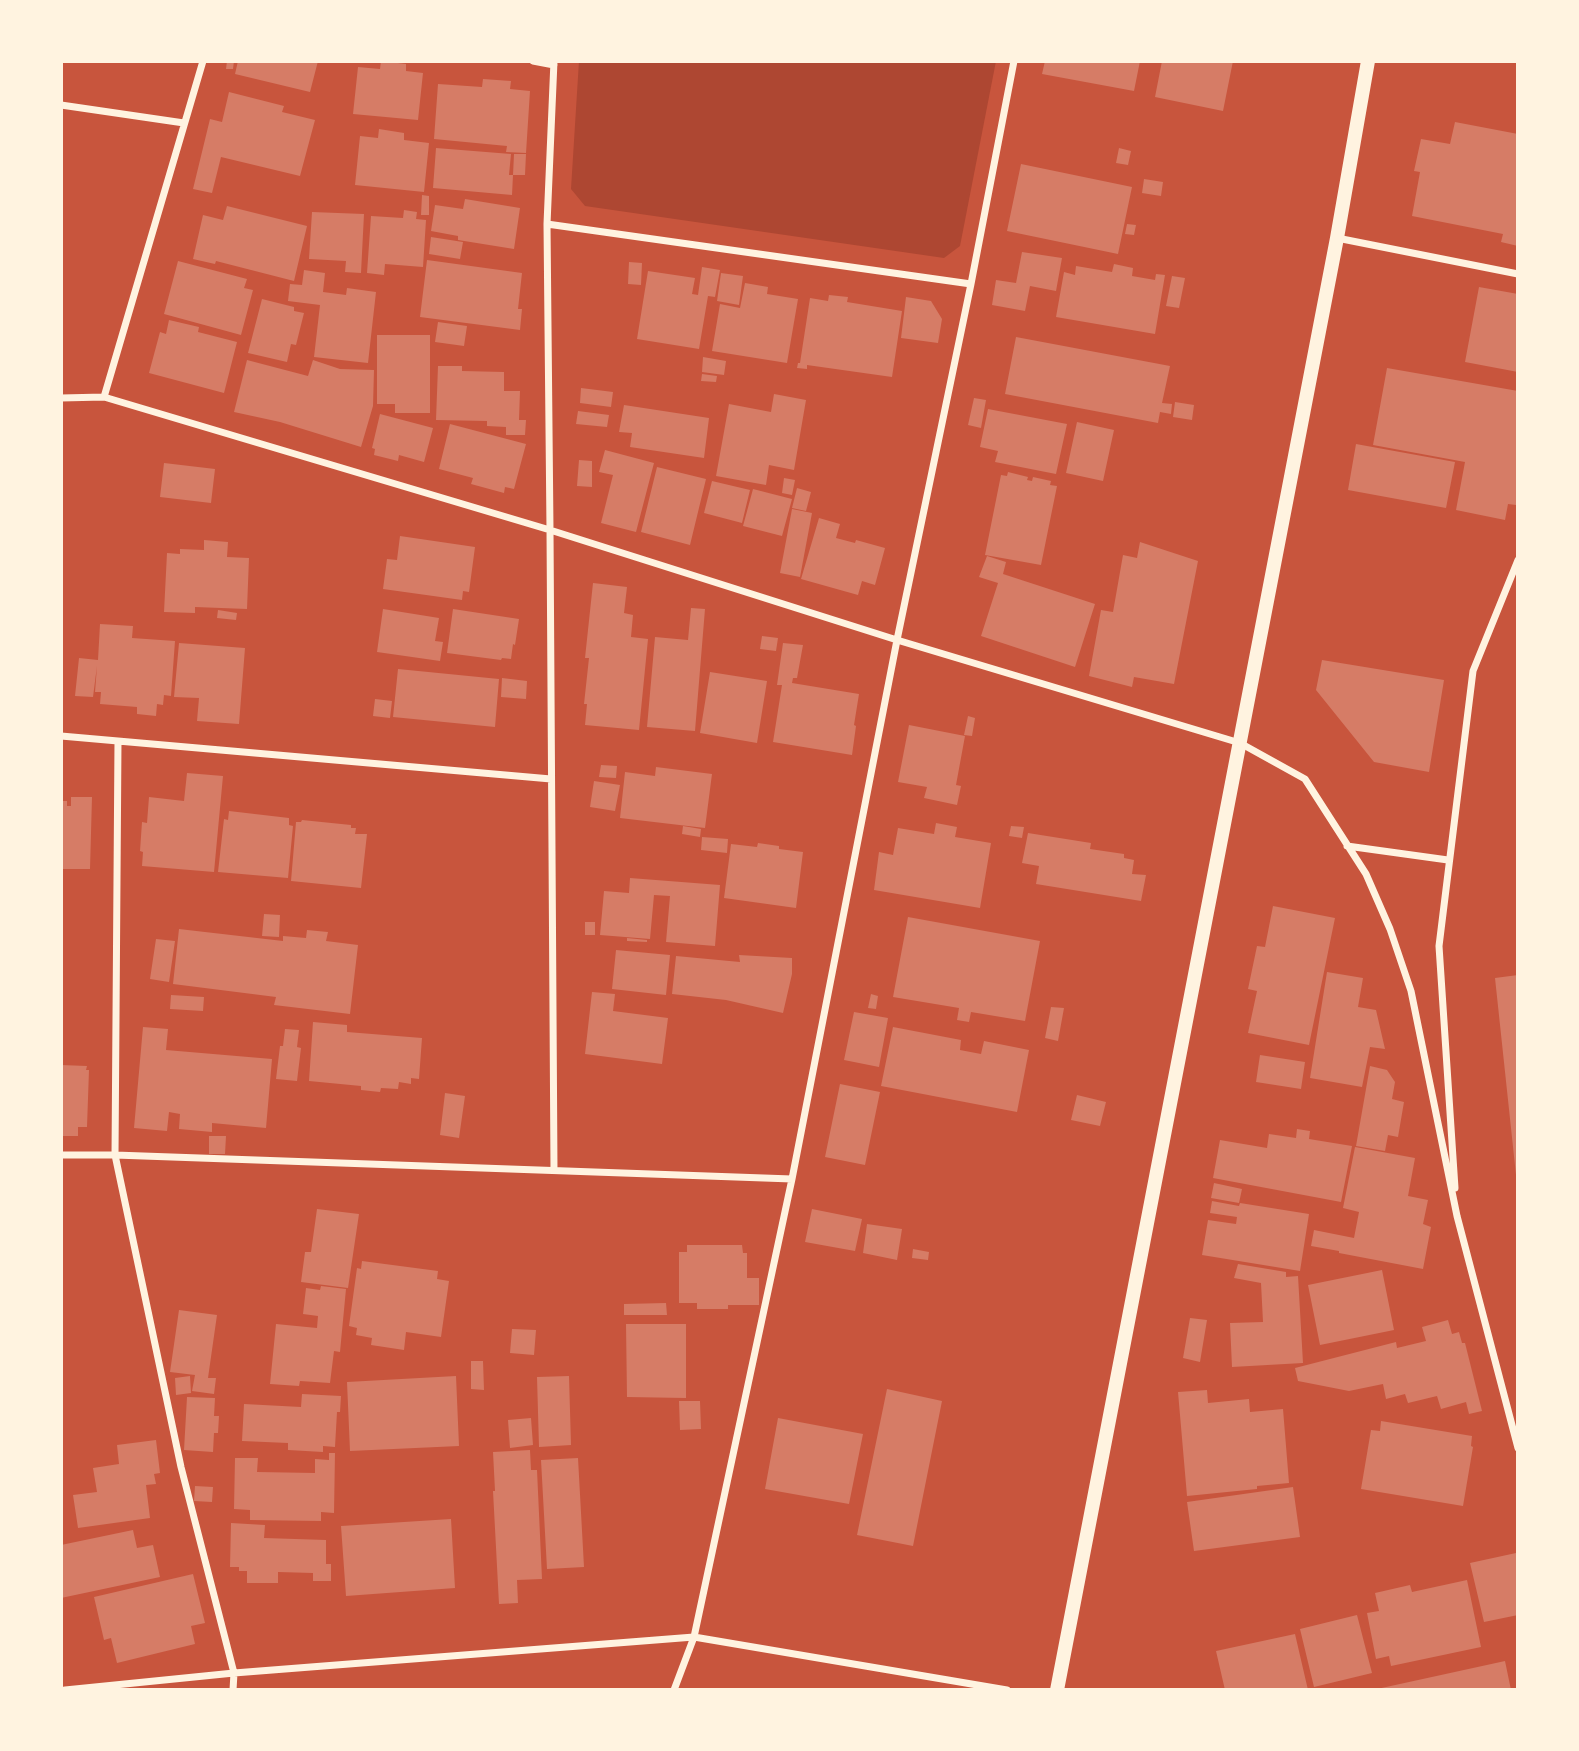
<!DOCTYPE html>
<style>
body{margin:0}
#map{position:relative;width:1579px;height:1751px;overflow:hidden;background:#c8553d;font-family:"Nunito Sans",sans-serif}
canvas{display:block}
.frame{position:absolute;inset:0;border:63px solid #fff3e0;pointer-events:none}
</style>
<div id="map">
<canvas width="1579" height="1751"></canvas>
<div class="frame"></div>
</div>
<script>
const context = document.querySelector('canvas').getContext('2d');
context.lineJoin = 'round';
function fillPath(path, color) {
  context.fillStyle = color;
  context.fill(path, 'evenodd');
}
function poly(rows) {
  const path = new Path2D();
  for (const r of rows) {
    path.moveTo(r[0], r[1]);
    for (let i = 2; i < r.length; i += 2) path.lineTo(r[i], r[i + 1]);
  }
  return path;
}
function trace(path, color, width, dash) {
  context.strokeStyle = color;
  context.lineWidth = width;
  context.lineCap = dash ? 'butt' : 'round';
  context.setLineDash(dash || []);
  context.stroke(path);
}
fillPath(poly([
 [579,61,996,61,960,246,944,258,585,206,571,189]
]), '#ae4732');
fillPath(poly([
 [227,61,234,61,233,69,226,69],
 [238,61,318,61,310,92,235,74],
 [381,61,406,64,406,71,423,73,418,120,353,114,358,67,380,69],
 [1045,61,1140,61,1134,91,1042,74],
 [1162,61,1233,61,1223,111,1155,97],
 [483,79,511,81,510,89,530,91,526,153,506,152,507,146,434,139,438,84,482,87],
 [229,92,284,106,282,112,315,120,300,176,221,157,212,193,193,189,210,119,222,122],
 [1455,122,1518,134,1518,246,1501,242,1503,234,1412,216,1420,172,1414,171,1421,139,1450,144],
 [379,129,404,133,404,140,429,143,424,192,355,185,360,136,378,138],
 [436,148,511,154,509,175,513,175,514,154,526,154,525,175,513,175,512,195,433,188],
 [1119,148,1131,151,1128,165,1116,163],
 [1021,164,1132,187,1118,254,1007,231],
 [1144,179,1163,182,1161,196,1142,193],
 [422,195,429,196,429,215,421,215],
 [465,199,520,208,514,249,458,240,458,236,431,231,435,205,463,209],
 [227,206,307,226,294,281,216,261,215,264,193,259,203,215,223,220],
 [404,210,417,212,416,219,426,220,423,267,385,264,384,275,367,273,371,216,403,218],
 [312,212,364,214,361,273,345,272,346,261,309,259],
 [1127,224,1136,225,1134,235,1125,234],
 [431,237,463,242,460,259,429,254],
 [1022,252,1062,258,1056,291,1030,286,1025,311,992,305,996,280,1016,283],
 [427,260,522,273,518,309,522,309,520,330,420,317],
 [178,261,247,279,244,288,253,290,241,335,164,314],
 [629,262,642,263,641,285,628,284],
 [1114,264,1133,268,1132,276,1155,280,1156,274,1165,275,1155,334,1056,317,1064,272,1075,275,1076,266,1112,272],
 [702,267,720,270,715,297,708,296,699,349,637,339,648,271,695,278,692,294,698,295],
 [304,270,325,273,323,292,346,295,347,288,376,292,368,363,314,357,320,305,288,301,290,284,302,285],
 [721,273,743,276,739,305,717,301],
 [1172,276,1185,278,1179,308,1166,306],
 [745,283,768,287,767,294,798,299,787,363,712,351,720,304,740,308],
 [1479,287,1518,294,1518,372,1465,362],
 [829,295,848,297,847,302,902,311,892,377,807,365,807,369,797,368,798,363,800,363,810,298,828,301],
 [906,297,931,301,942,319,938,343,901,338],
 [262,299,294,307,294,311,304,313,296,345,291,344,287,362,248,353],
 [169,320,199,327,198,332,237,342,224,393,149,373,160,332,166,334],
 [438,322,467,326,464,346,435,342],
 [377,335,430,335,430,413,395,413,395,404,377,404],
 [1016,337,1170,366,1162,403,1172,404,1171,414,1160,412,1158,423,1005,394],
 [703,357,726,361,724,375,702,372],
 [247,360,308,376,313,360,340,369,374,370,373,406,361,447,280,422,234,412],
 [438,366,462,366,462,371,504,372,504,391,520,391,519,420,526,420,525,435,506,435,506,427,487,426,487,421,436,420],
 [1387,368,1518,391,1518,499,1516,505,1508,504,1505,520,1456,510,1465,462,1373,445],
 [702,374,717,376,716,382,701,381],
 [581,388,613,392,611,407,580,403],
 [774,394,806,400,794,470,769,465,766,485,716,476,729,404,771,412],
 [974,398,986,400,981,428,968,425],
 [1175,402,1194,405,1192,420,1173,417],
 [624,405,709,418,704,458,630,447,632,433,619,432],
 [988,409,1067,424,1056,474,995,462,998,451,980,447],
 [578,411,609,415,607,427,576,424],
 [380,414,433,428,424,462,399,455,398,461,374,455,375,449,372,448],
 [1077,422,1114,430,1103,481,1066,473],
 [450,424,526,444,514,489,505,487,504,493,471,484,473,478,439,469],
 [1356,444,1455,462,1446,508,1348,490],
 [605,450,654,463,636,532,601,523,613,475,599,472],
 [579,460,592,461,592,487,577,486],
 [164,463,215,469,211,503,160,497],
 [657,467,706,479,690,545,641,532],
 [1008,472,1028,477,1027,480,1032,481,1033,477,1051,481,1050,485,1057,486,1041,565,985,555,1001,475,1007,476],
 [784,478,795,480,792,495,782,493],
 [712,481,750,490,742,523,704,513],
 [797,488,811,492,806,511,792,508],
 [753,489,792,499,782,536,743,526],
 [792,509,812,513,800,577,780,573],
 [819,518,840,524,836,538,855,543,856,540,885,548,875,585,862,581,858,595,801,579],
 [400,536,475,547,469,592,463,591,462,600,383,589,387,559,397,560],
 [204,540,228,542,227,557,249,558,247,609,195,607,195,613,164,612,167,553,180,554,180,549,204,550],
 [1140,542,1198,561,1174,684,1134,677,1132,687,1089,676,1101,610,1113,612,1123,555,1137,558],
 [987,556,1006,562,1003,574,1095,604,1075,667,981,636,998,583,979,577],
 [593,583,627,587,624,613,633,615,631,637,648,639,639,730,585,725,587,704,584,704,589,658,585,658],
 [691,608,705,609,695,731,647,727,655,637,688,640],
 [383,609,439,618,435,641,443,642,440,661,377,652],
 [453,609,519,619,515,645,513,644,511,659,502,658,501,660,447,653],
 [218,610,237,613,236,620,217,618],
 [100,624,133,626,132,638,175,641,171,696,164,695,163,705,157,704,156,716,137,714,137,707,100,704,101,692,95,692,97,666,93,697,75,696,79,658,98,660],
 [762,636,778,638,776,651,760,649],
 [179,643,245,648,239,724,197,721,199,698,174,697],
 [783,643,803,645,797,678,793,678,792,683,859,694,854,725,856,726,852,755,773,742,782,685,777,685],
 [1322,660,1444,680,1429,772,1374,762,1316,690],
 [398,669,499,679,495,727,393,717],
 [710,672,767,681,757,743,700,733],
 [502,678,527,681,526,699,501,697],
 [375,699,392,701,390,718,373,716],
 [968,716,975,718,972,736,964,735],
 [909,725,965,736,956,785,961,786,957,805,924,798,927,787,898,782],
 [601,765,617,766,616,778,599,777],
 [656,767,712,774,705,828,620,818,625,772,655,776],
 [187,773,223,776,214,872,142,866,143,852,140,851,142,822,147,823,149,797,184,801],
 [594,781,620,785,615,811,590,807],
 [71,797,92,797,90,869,61,869,61,801,67,801,67,806,71,806],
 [229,811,289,818,289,825,293,826,288,878,218,872,224,819,228,820],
 [302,820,351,825,351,828,356,828,355,834,367,834,361,888,291,881,296,822,301,822],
 [936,823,957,827,955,837,991,843,980,908,874,890,879,852,893,855,898,828,934,834],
 [683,826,701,829,700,837,682,834],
 [1011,826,1024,827,1022,838,1009,836],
 [1028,833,1091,843,1090,849,1124,854,1124,858,1134,860,1132,874,1146,875,1141,901,1036,884,1039,866,1022,863],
 [702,837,728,839,727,853,701,850],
 [758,843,779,846,779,849,803,852,796,908,724,898,731,844,757,847],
 [630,878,720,885,715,946,666,942,670,896,654,895,650,939,600,935,604,891,629,893],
 [1273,906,1335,918,1309,1045,1248,1033,1257,991,1248,989,1257,946,1265,947],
 [264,914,280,915,279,937,262,936],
 [908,917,1040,941,1025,1021,971,1012,969,1022,957,1020,959,1008,893,997],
 [585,922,595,922,595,935,585,935],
 [179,929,283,941,283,936,306,938,307,930,328,932,326,941,358,945,350,1014,274,1005,276,997,173,984],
 [627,938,647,940,647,942,627,941],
 [156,939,175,941,169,982,150,979],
 [616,950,670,955,666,995,612,989],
 [739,955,792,958,792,974,783,1013,726,1000,672,994,676,956,740,962],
 [1327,972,1363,978,1358,1007,1376,1010,1385,1049,1370,1047,1362,1087,1310,1078],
 [1518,975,1518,1175,1516,1175,1495,978],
 [592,992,615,994,613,1011,668,1018,662,1064,585,1054],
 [871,994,878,996,876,1009,868,1008],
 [171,995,204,997,203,1011,170,1009],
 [1051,1007,1064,1008,1058,1041,1045,1038],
 [854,1012,888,1018,879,1067,844,1060],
 [313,1022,347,1025,347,1032,422,1038,419,1079,411,1078,411,1084,399,1082,398,1089,381,1088,380,1092,361,1090,361,1086,309,1081],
 [143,1027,168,1029,166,1050,272,1059,266,1128,212,1123,212,1132,179,1129,180,1114,169,1112,167,1131,134,1128],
 [893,1027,961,1040,960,1050,981,1054,984,1041,1029,1050,1017,1112,881,1086],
 [285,1029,299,1030,297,1047,301,1048,297,1081,276,1079,280,1046,283,1046],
 [1260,1055,1305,1062,1301,1089,1256,1082],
 [61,1065,87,1066,86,1070,89,1070,87,1127,78,1127,78,1136,61,1136],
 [1370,1066,1387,1070,1395,1082,1392,1099,1404,1102,1398,1137,1388,1135,1385,1151,1356,1146],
 [840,1084,880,1092,865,1165,825,1157],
 [445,1093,465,1096,459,1138,440,1135],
 [1077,1095,1106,1102,1100,1126,1071,1120],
 [1297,1129,1310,1131,1309,1139,1352,1146,1341,1202,1213,1178,1220,1140,1267,1148,1269,1134,1296,1138],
 [209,1136,226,1136,225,1154,209,1154],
 [1355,1147,1415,1158,1408,1196,1428,1200,1423,1224,1431,1227,1423,1269,1339,1253,1339,1251,1311,1246,1314,1230,1354,1238,1359,1212,1343,1208],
 [1214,1183,1242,1189,1239,1203,1211,1198],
 [1212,1201,1239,1206,1240,1203,1309,1214,1300,1271,1202,1255,1208,1220,1236,1224,1237,1217,1210,1213],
 [317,1209,359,1214,348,1288,301,1282,305,1252,311,1252],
 [812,1209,862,1219,855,1251,805,1242],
 [867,1224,902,1229,897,1260,863,1253],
 [687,1245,742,1245,743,1253,747,1253,747,1278,759,1278,759,1305,728,1305,728,1309,697,1309,697,1303,679,1303,679,1252,687,1252],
 [913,1249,929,1252,928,1260,912,1258],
 [362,1261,438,1271,437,1279,449,1281,441,1337,406,1332,404,1350,371,1345,372,1338,356,1335,357,1328,349,1326,357,1268,361,1269],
 [1238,1264,1286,1272,1286,1277,1298,1276,1303,1363,1232,1367,1230,1323,1263,1322,1261,1283,1234,1278],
 [1382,1270,1394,1330,1320,1345,1308,1285],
 [321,1286,346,1289,340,1352,334,1351,330,1383,300,1381,299,1386,270,1384,276,1324,317,1328,318,1316,303,1314,306,1288,320,1290],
 [666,1303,667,1315,624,1315,624,1304],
 [179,1310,217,1315,208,1378,216,1378,214,1394,192,1391,195,1375,170,1372],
 [1190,1318,1207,1320,1200,1362,1183,1358],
 [1448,1320,1452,1334,1459,1332,1462,1343,1465,1343,1482,1411,1469,1414,1466,1402,1441,1409,1437,1396,1408,1403,1405,1394,1386,1399,1383,1384,1349,1391,1298,1381,1295,1368,1396,1342,1397,1348,1426,1341,1422,1327],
 [626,1324,686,1324,686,1398,627,1397],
 [512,1329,536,1330,534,1355,510,1353],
 [471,1361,483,1361,484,1390,471,1389],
 [190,1376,191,1393,176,1395,175,1378],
 [456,1376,459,1446,350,1451,347,1382],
 [569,1376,571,1445,539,1447,537,1377],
 [887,1389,942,1401,913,1546,857,1535],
 [1207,1390,1208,1403,1249,1399,1250,1412,1283,1409,1289,1483,1257,1486,1257,1489,1187,1496,1178,1392],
 [302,1394,341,1396,340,1412,337,1412,335,1447,323,1446,323,1452,288,1450,288,1443,242,1441,244,1404,301,1407],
 [187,1397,215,1398,214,1416,219,1416,218,1433,214,1433,213,1452,184,1450],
 [679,1401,700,1401,701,1429,680,1430],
 [531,1418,533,1445,510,1448,508,1420],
 [778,1418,863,1434,849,1504,765,1489],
 [1381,1421,1472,1436,1471,1446,1473,1447,1463,1506,1361,1489,1371,1430,1380,1431],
 [156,1440,160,1473,154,1474,156,1484,146,1485,150,1518,78,1528,73,1495,97,1492,93,1468,119,1464,117,1445],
 [530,1450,531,1470,537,1470,542,1579,517,1580,518,1603,499,1604,493,1491,495,1491,493,1452],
 [329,1453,335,1453,334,1513,321,1512,321,1521,250,1520,250,1510,234,1509,235,1458,258,1458,257,1472,315,1473,315,1459,329,1460],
 [578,1458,584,1567,547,1569,541,1460],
 [195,1486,213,1487,212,1502,194,1501],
 [1293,1487,1300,1537,1194,1551,1187,1502],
 [451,1519,455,1588,346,1596,341,1526],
 [231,1523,265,1525,264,1538,326,1540,326,1564,331,1564,331,1581,313,1581,313,1573,278,1572,278,1583,247,1583,247,1571,239,1571,239,1567,230,1567],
 [133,1530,137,1548,153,1545,160,1577,61,1598,61,1545],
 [1516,1553,1518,1561,1518,1615,1484,1622,1470,1563],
 [193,1574,205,1623,191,1626,195,1644,117,1663,111,1638,104,1640,94,1597],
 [1467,1580,1481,1647,1391,1666,1389,1656,1376,1659,1367,1613,1379,1611,1375,1593,1410,1585,1412,1592],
 [1357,1615,1372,1673,1314,1687,1300,1629],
 [1295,1634,1308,1690,1225,1690,1216,1651],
 [1505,1661,1511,1690,1377,1690,1377,1689]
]), '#d67c66');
trace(poly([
 [533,61,554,65],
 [61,105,184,123],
 [547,224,971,284],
 [1337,238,1518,274],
 [104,397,203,61],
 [61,398,104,397,550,530,897,640,1240,743,1305,779,1366,874,1390,929,1411,991,1457,1216,1518,1448],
 [61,736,551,779],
 [1347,846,1448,860],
 [61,1155,115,1155,118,741],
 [554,1170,550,530,547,224,554,61],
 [1455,1188,1439,946,1473,671,1518,560],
 [65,1690,234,1673,694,1637,1007,1690],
 [233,1690,234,1673,181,1467,115,1155,792,1179],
 [674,1690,694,1637,792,1179,897,640,971,284,1014,61]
]), '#fff3e0', 7);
trace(poly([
 [1057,1690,1337,238,1368,61]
]), '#fff3e0', 14);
</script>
